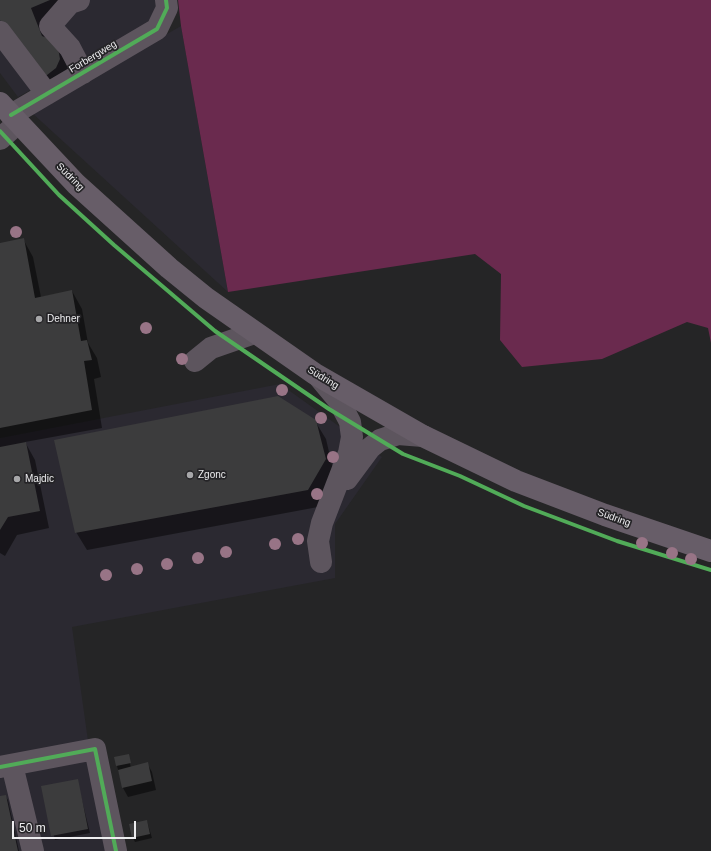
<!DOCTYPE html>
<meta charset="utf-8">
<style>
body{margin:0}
#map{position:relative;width:711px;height:851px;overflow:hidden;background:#252526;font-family:Arial,sans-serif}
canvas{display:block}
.scale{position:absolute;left:12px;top:821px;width:124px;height:18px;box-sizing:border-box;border:2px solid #ededef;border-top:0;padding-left:5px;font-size:12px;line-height:14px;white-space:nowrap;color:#ededef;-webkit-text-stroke:3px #252427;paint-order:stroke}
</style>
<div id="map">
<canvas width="711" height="851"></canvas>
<div class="scale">50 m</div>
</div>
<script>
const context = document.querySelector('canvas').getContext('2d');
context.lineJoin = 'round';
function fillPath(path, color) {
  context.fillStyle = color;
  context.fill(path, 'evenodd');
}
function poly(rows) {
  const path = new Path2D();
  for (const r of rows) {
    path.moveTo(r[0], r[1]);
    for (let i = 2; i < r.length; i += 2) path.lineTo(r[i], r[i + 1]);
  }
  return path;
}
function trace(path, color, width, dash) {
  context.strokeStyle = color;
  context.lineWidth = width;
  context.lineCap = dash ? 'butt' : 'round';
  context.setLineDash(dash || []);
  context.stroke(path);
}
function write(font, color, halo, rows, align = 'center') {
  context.font = font + ' Arial,sans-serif';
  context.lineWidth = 3.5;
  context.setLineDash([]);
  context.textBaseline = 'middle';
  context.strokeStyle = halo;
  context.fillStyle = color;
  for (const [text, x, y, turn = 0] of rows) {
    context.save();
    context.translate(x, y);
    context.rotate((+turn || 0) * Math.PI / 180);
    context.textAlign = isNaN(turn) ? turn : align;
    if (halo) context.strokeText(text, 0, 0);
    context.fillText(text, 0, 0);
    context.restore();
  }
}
fillPath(poly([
 [0,0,158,0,150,23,18,97,0,73],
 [181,26,228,292,31,112],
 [280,384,382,457,335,524,335,578,72,627,91,762,110,851,0,851,0,438]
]), '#2b2931');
fillPath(poly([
 [178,0,711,0,711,343,708,328,687,322,602,359,522,367,500,340,501,274,475,254,228,292,181,26]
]), '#6a2a4e');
fillPath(poly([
 [0,0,66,0,40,26,45,38,58,49,68,67,69,77,57,92,0,18],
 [23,239,33,257,41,297,72,291,82,309,88,343,97,358,101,377,94,379,102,428,25,442,35,460,49,528,17,535,5,556,0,553,0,244],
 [315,421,326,439,335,478,318,507,87,550,76,532],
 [128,755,131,768,147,763,152,772,156,790,128,797,123,788,117,766],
 [77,780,90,833,55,840,42,787],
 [5,796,8,800,19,851,0,851,0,797],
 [147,821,152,838,135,842,133,838]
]), '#0007');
fillPath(poly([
 [0,0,50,0,31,8,42,36,52,40,58,48,60,59,56,68,47,75,37,76,19,53,0,20],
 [24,238,35,298,72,290,81,341,87,340,92,360,84,361,92,410,0,428,0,243],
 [278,396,316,420,326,459,308,490,75,533,54,440],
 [26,442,40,511,8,517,0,530,0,447],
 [129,754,131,763,116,766,114,757],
 [148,762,152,781,122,788,118,770],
 [78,779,88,829,51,836,41,786],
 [6,795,18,851,0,851,0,796],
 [147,820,150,834,132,838,129,824]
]), '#3c3c3d');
trace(poly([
 [79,0,70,3,50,26,70,48,83,73],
 [0,32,47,94],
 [11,115,157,29,167,8,166,0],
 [0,139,18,123],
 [195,361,211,348,254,333],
 [319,377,339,401,350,422,352,437,349,453,322,523,318,541,321,562],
 [347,479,370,448,380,440,398,434,423,436],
 [12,765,33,851],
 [0,767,95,749,116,851]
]), '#5d555e', 22);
trace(poly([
 [0,103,76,184,169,268,206,298,315,374,423,436,516,481,605,515,711,551]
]), '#675d68', 22);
trace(poly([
 [11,115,157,29,167,8,166,0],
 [0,131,59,195,114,245,215,331,329,409,403,454,460,476,524,506,617,541,711,570],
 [0,767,95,749,116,851]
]), '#51ab58', 4);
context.fillStyle = '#987486';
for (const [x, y] of [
 [16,232],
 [146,328],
 [182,359],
 [282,390],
 [321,418],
 [333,457],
 [317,494],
 [298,539],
 [642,543],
 [275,544],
 [226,552],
 [672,553],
 [198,558],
 [691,559],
 [167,564],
 [137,569],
 [106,575]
]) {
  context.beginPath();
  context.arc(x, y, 6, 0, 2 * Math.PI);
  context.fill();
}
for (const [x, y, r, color] of [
 [39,319,4,"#a7a7a9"],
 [190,475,4,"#a7a7a9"],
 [17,479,4,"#a7a7a9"]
]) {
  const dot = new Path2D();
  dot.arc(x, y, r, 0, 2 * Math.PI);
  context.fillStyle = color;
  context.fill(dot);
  trace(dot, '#252427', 1.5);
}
write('10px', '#ededef', '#252427', [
 ["Forbergweg",93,57,-31],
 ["Südring",70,177,45],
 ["Südring",323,378,31],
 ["Südring",614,518,20]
]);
write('10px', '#ededef', '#252427', [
 ["Dehner",47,319],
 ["Zgonc",198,475],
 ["Majdic",25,479]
], 'left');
</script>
